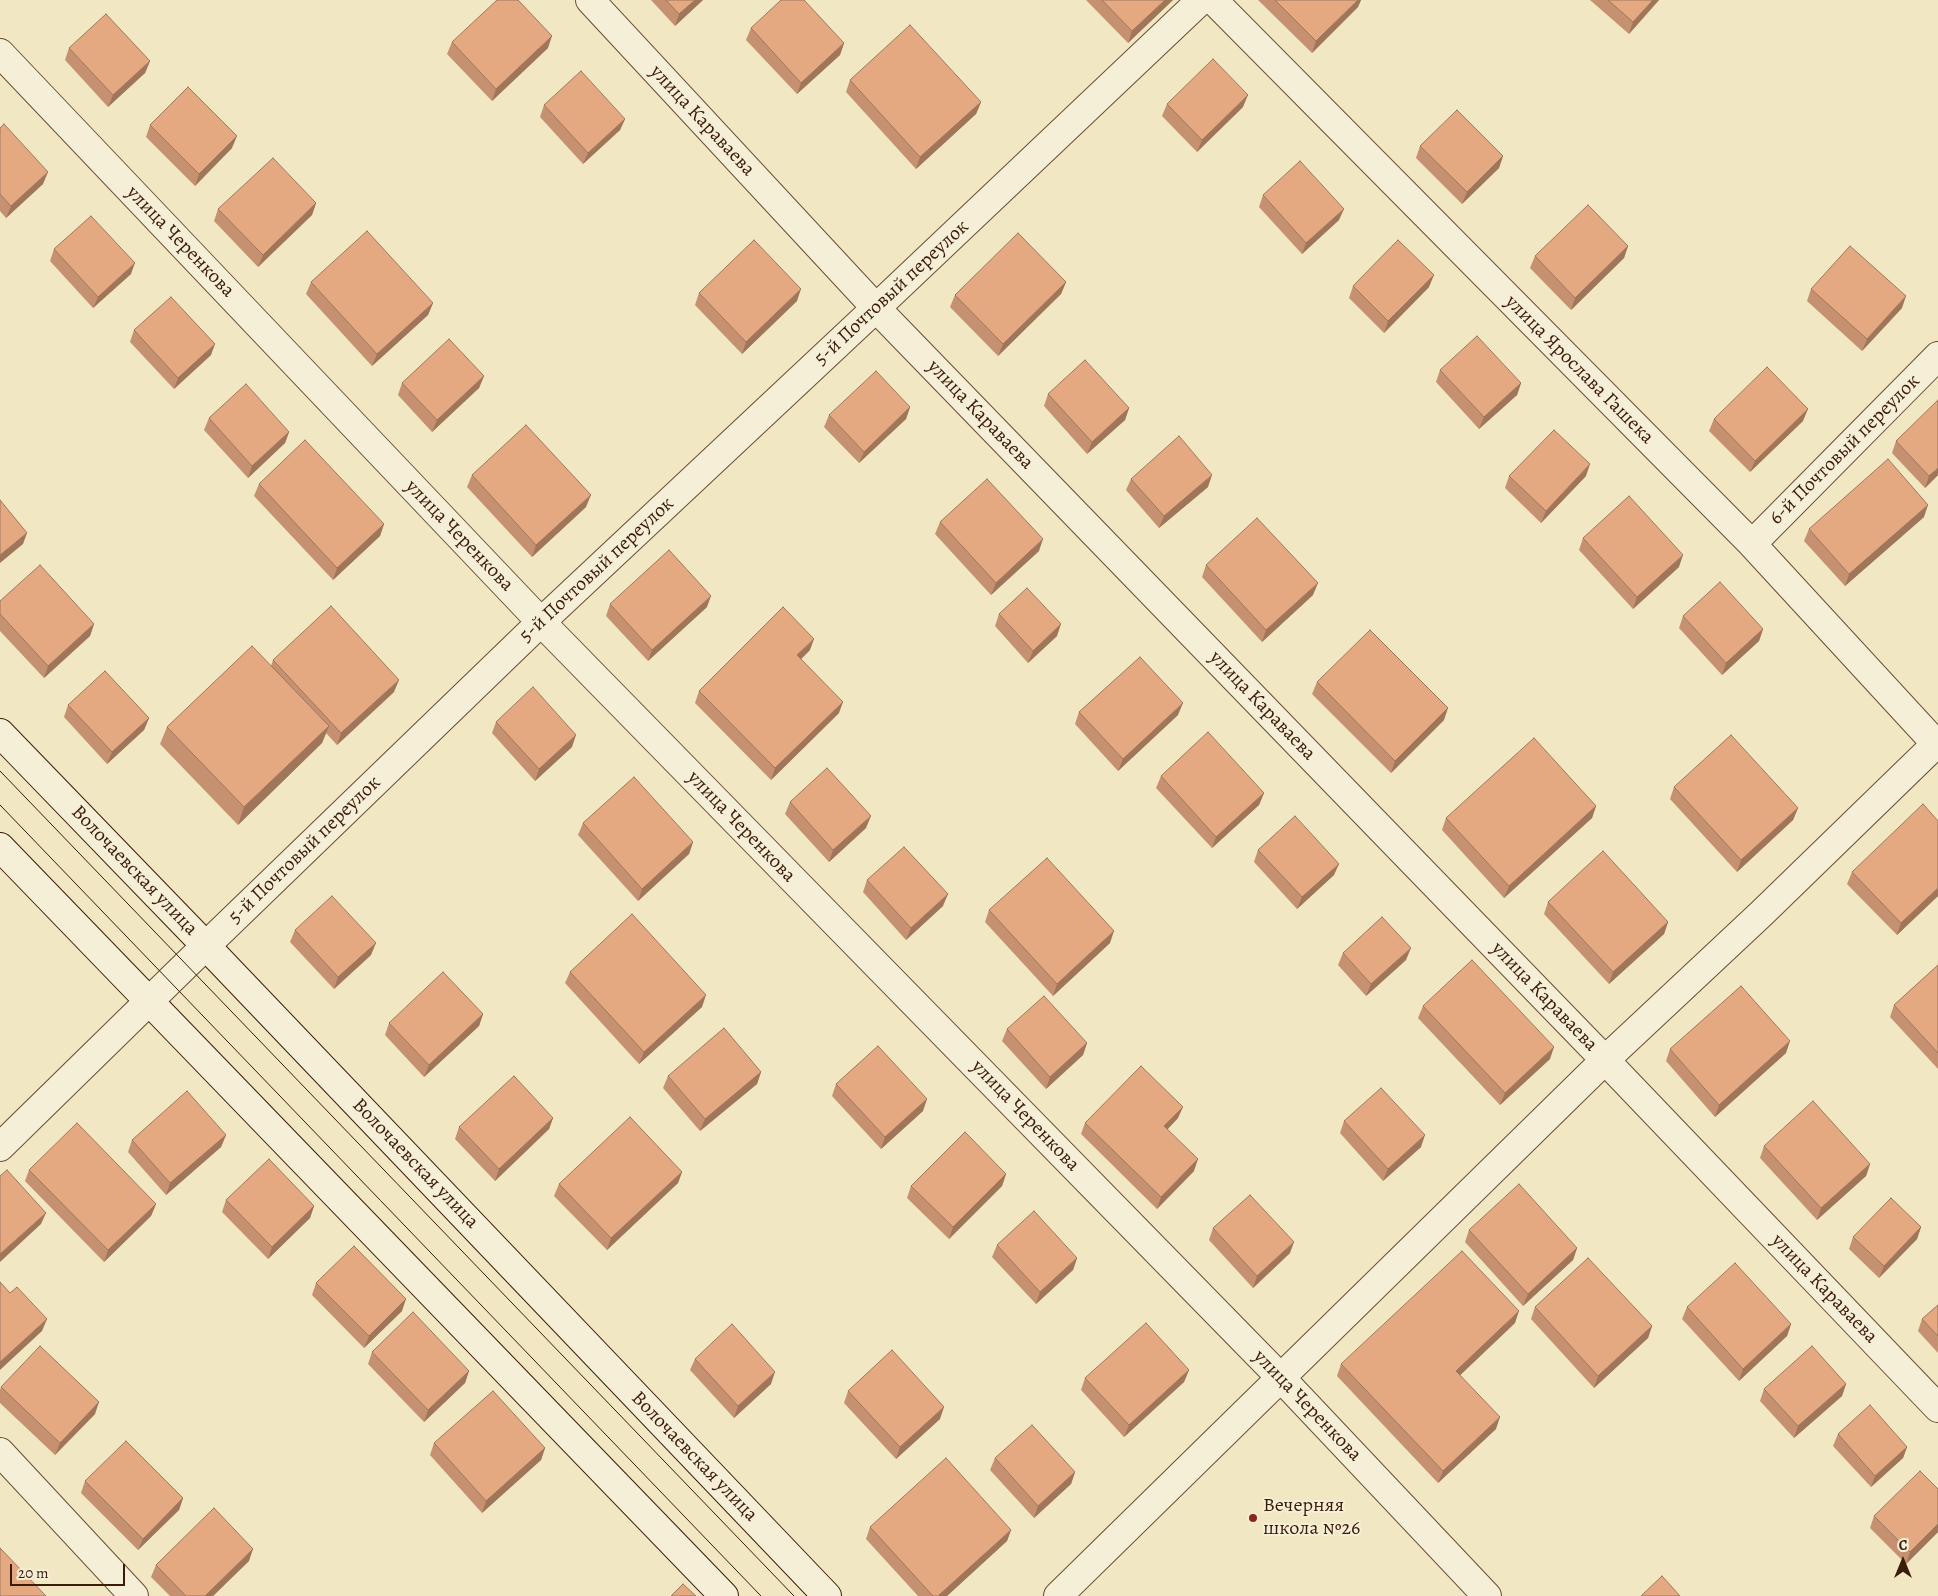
<!DOCTYPE html>
<meta charset="utf-8">
<style>
body{margin:0}
#map{position:relative;width:1938px;height:1596px;overflow:hidden;background:#f1e7c2;font-family:Alegreya,serif}
canvas{display:block}
.north{position:absolute;left:1878px;top:1536px;width:50px;height:50px;-webkit-text-stroke:4px #f6efd7;paint-order:stroke;rotate:0deg;font-size:14px;font-weight:700;line-height:20px;text-align:center;color:#3c1b08}
.north::after{content:'';display:block;margin:auto;width:18px;height:22px;background:#3c1b08;clip-path:polygon(50% 0,100% 100%,50% 72%,0 100%)}
.scale{position:absolute;left:10px;top:1564px;width:115px;height:22px;box-sizing:border-box;border:2px solid #3c1b08;border-top:0;padding-left:6px;font-size:15px;line-height:18px;white-space:nowrap;color:#3c1b08;-webkit-text-stroke:4px #f6efd7;paint-order:stroke}
</style>
<div id="map">
<canvas width="1938" height="1596"></canvas>
<div class="north">С</div>
<div class="scale">20 m</div>
</div>
<script>
const context = document.querySelector('canvas').getContext('2d');
context.lineJoin = 'round';
function poly(rows) {
  const path = new Path2D();
  for (const r of rows) {
    path.moveTo(r[0], r[1]);
    for (let i = 2; i < r.length; i += 2) path.lineTo(r[i], r[i + 1]);
  }
  return path;
}
function trace(path, color, width, dash) {
  context.strokeStyle = color;
  context.lineWidth = width;
  context.lineCap = dash ? 'butt' : 'round';
  context.setLineDash(dash || []);
  context.stroke(path);
}
function fillPath(path, color) {
  context.fillStyle = color;
  context.fill(path, 'evenodd');
}
function write(font, color, halo, rows, align = 'center') {
  context.font = font + ' Alegreya,serif';
  context.lineWidth = 4;
  context.setLineDash([]);
  context.textBaseline = 'middle';
  context.strokeStyle = halo;
  context.fillStyle = color;
  for (const [text, x, y, turn = 0] of rows) {
    context.save();
    context.translate(x, y);
    context.rotate((+turn || 0) * Math.PI / 180);
    context.textAlign = isNaN(turn) ? turn : align;
    if (halo) context.strokeText(text, 0, 0);
    context.fillText(text, 0, 0);
    context.restore();
  }
}
const minor = poly([
 [590,0,876,308,1605,1060,1938,1408],
 [1213,0,1752,544,1938,746],
 [0,53,541,622,1282,1379,1487,1596],
 [1752,544,1938,356],
 [0,1147,187,964,541,622,876,308,1201,0],
 [0,1452,134,1596],
 [1058,1596,1605,1060,1762,913,1936,744]
]);
const secondary = poly([
 [0,733,206,946,827,1596],
 [0,847,724,1596]
]);
trace(minor, '#694e36', 30);
trace(secondary, '#3c1b08', 30);
trace(minor, '#f6efd7', 28);
trace(secondary, '#f6efd7', 28);
trace(poly([
 [0,771,794,1596],
 [0,805,761,1596]
]), '#3c1b08', 1);
fillPath(poly([
 [651,0,703,0,675,26],
 [1086,0,1173,0,1128,43],
 [1258,0,1361,0,1358,7,1312,53],
 [1590,0,1659,0,1629,34],
 [751,28,844,43,840,55,797,94,746,40],
 [452,42,548,48,492,101,447,54],
 [69,48,150,61,145,73,108,107,65,60],
 [850,80,981,102,976,114,916,169,846,92],
 [1167,104,1243,107,1197,152,1162,116],
 [544,105,625,119,620,130,583,164,540,117],
 [150,125,232,148,195,186,146,137],
 [0,128,43,184,6,218,0,211],
 [1420,146,1503,156,1499,168,1462,204,1416,158],
 [1263,195,1339,220,1302,254,1259,207],
 [316,203,312,215,258,267,214,221,218,209],
 [1628,246,1624,258,1571,310,1530,268,1535,256],
 [54,249,131,274,93,308,50,261],
 [311,282,433,303,428,315,372,366,306,294],
 [1066,282,1061,294,998,356,950,307,955,295],
 [1353,286,1429,287,1384,333,1349,298],
 [1811,289,1902,308,1862,351,1807,301],
 [699,293,797,301,742,354,695,305],
 [134,330,211,355,174,389,130,342],
 [1440,370,1521,383,1517,395,1479,429,1436,382],
 [484,376,479,388,432,432,398,395,402,383],
 [1048,394,1129,408,1125,420,1087,454,1044,406],
 [910,407,906,419,859,463,824,427,829,415],
 [209,418,289,432,285,443,248,478,204,430],
 [1714,419,1803,421,1750,472,1709,431],
 [1896,441,1938,475,1925,488,1892,453],
 [472,475,586,507,532,557,467,487],
 [1509,476,1586,476,1541,523,1505,488],
 [1131,479,1208,487,1159,528,1126,490],
 [259,484,384,524,380,536,333,580,254,496],
 [1924,517,1845,586,1804,541,1809,529],
 [940,522,1039,551,991,595,935,534],
 [1583,538,1679,567,1633,609,1579,550],
 [1206,565,1313,595,1262,642,1202,577],
 [0,601,94,624,90,636,44,678,0,631],
 [610,604,707,607,648,661,606,616],
 [999,614,1057,636,1028,663,995,626],
 [1683,616,1763,629,1759,641,1722,675,1679,628],
 [810,650,801,659,839,713,771,780,695,703,699,691],
 [273,660,394,692,337,745,326,733,322,743,238,825,160,744,167,727,271,666],
 [1317,682,1444,720,1391,773,1312,694],
 [68,705,149,718,144,730,107,764,64,717],
 [1079,712,1178,715,1118,771,1075,724],
 [496,722,572,747,535,781,492,733],
 [1161,776,1264,793,1259,805,1212,848,1156,788],
 [1674,787,1798,808,1793,820,1737,872,1670,799],
 [790,802,866,828,829,862,785,814],
 [1596,806,1592,818,1504,898,1442,830,1446,818],
 [1938,821,1938,896,1897,935,1847,884,1852,872],
 [583,823,693,842,689,854,638,901,578,835],
 [1258,850,1334,875,1297,909,1254,862],
 [867,880,943,906,906,940,863,892],
 [1548,902,1668,922,1664,934,1609,984,1544,914],
 [989,910,1110,943,1053,996,985,922],
 [295,930,371,955,334,989,290,942],
 [1343,953,1406,960,1366,996,1338,965],
 [1938,965,1938,1069,1890,1017,1894,1005],
 [570,972,702,1007,639,1064,565,983],
 [1423,1006,1550,1059,1500,1105,1418,1018],
 [483,1014,479,1026,424,1077,385,1035,389,1023],
 [1007,1029,1087,1043,1083,1055,1046,1089,1002,1041],
 [1670,1049,1786,1053,1715,1117,1666,1061],
 [761,1072,757,1084,700,1131,663,1088,668,1076],
 [836,1084,923,1111,881,1149,832,1096],
 [553,1118,549,1129,495,1181,455,1139,459,1127],
 [1178,1118,1167,1130,1194,1171,1157,1209,1081,1134,1085,1123],
 [1344,1121,1421,1147,1383,1181,1340,1133],
 [226,1135,221,1147,166,1195,128,1152,132,1140],
 [1764,1146,1870,1164,1866,1176,1817,1220,1760,1158],
 [29,1170,156,1204,151,1216,104,1262,25,1181],
 [682,1172,678,1183,607,1250,554,1196,559,1184],
 [1006,1174,1002,1186,949,1239,907,1198,911,1186],
 [226,1200,314,1206,310,1218,268,1259,222,1212],
 [1921,1227,1917,1239,1879,1278,1849,1249,1853,1237],
 [1213,1228,1290,1253,1253,1288,1209,1240],
 [1469,1230,1577,1248,1573,1260,1523,1306,1465,1242],
 [997,1245,1077,1258,1073,1270,1036,1304,992,1257],
 [316,1283,402,1311,364,1348,312,1295],
 [1938,1305,1938,1353,1918,1331,1922,1319],
 [1535,1307,1652,1326,1648,1338,1594,1388,1531,1319],
 [1687,1307,1791,1324,1787,1336,1739,1381,1682,1319],
 [1515,1323,1460,1375,1496,1429,1438,1483,1337,1376,1341,1364],
 [372,1352,469,1371,465,1383,424,1422,368,1364],
 [695,1359,771,1384,734,1418,690,1370],
 [1189,1370,1184,1382,1124,1437,1081,1390,1085,1378],
 [1846,1384,1842,1396,1794,1438,1760,1401,1764,1389],
 [1,1387,95,1414,55,1455,0,1403,0,1390],
 [848,1391,940,1419,896,1459,844,1403],
 [1838,1434,1907,1447,1903,1458,1871,1487,1833,1446],
 [434,1443,545,1448,541,1460,482,1513,430,1455],
 [995,1458,1075,1472,1071,1484,1034,1518,990,1470],
 [85,1481,183,1498,179,1510,138,1550,81,1493],
 [1938,1489,1938,1532,1906,1564,1870,1528,1874,1516],
 [870,1527,1011,1530,1007,1541,947,1596,918,1596,866,1539],
 [249,1561,213,1596,170,1596,151,1577,156,1565]
]), '#c59170');
fillPath(poly([
 [695,0,703,0,675,26,679,14],
 [1165,0,1173,0,1128,43,1132,31],
 [1358,0,1361,0,1358,7,1312,53,1316,41],
 [1653,0,1659,0,1629,34,1633,22],
 [552,36,548,48,492,101,496,89],
 [844,43,840,55,797,94,801,83],
 [150,61,145,73,108,107,113,95],
 [1248,95,1243,107,1197,152,1202,140],
 [981,102,976,114,916,169,920,157],
 [625,119,620,130,583,164,588,153],
 [237,136,232,148,195,186,199,174],
 [1503,156,1499,168,1462,204,1467,192],
 [48,172,43,184,6,218,11,206],
 [316,203,312,215,258,267,263,255],
 [1344,209,1339,220,1302,254,1306,243],
 [1628,246,1624,258,1571,310,1575,298],
 [135,263,131,274,93,308,98,297],
 [1434,275,1429,287,1384,333,1388,321],
 [1066,282,1061,294,998,356,1003,344],
 [801,289,797,301,742,354,746,342],
 [1906,296,1902,308,1862,351,1867,339],
 [433,303,428,315,372,366,377,354],
 [215,344,211,355,174,389,178,378],
 [484,376,479,388,432,432,437,420],
 [1521,383,1517,395,1479,429,1484,417],
 [910,407,906,419,859,463,864,452],
 [1129,408,1125,420,1087,454,1092,442],
 [1808,409,1803,421,1750,472,1755,461],
 [289,432,285,443,248,478,252,466],
 [1590,464,1586,476,1541,523,1546,511],
 [1938,468,1938,475,1925,488,1929,476],
 [1212,475,1208,487,1159,528,1164,516],
 [591,495,586,507,532,557,536,545],
 [1928,505,1924,517,1845,586,1849,574],
 [384,524,380,536,333,580,337,568],
 [27,533,23,544,0,563,0,555],
 [1043,539,1039,551,991,595,996,583],
 [1683,555,1679,567,1633,609,1637,597],
 [1318,583,1313,595,1262,642,1266,630],
 [711,596,707,607,648,661,652,650],
 [94,624,90,636,44,678,48,666],
 [1061,624,1057,636,1028,663,1033,651],
 [1763,629,1759,641,1722,675,1726,663],
 [814,639,810,650,793,667,797,655],
 [399,680,394,692,337,745,341,733],
 [843,702,839,713,771,780,775,768],
 [1183,703,1178,715,1118,771,1123,759],
 [1448,708,1444,720,1391,773,1395,761],
 [149,718,144,730,107,764,112,752],
 [329,726,322,743,238,825,244,807],
 [576,735,572,747,535,781,539,769],
 [1264,793,1259,805,1212,848,1216,837],
 [1596,806,1592,818,1504,898,1509,886],
 [1798,808,1793,820,1737,872,1741,860],
 [871,816,866,828,829,862,833,850],
 [693,842,689,854,638,901,642,889],
 [1339,864,1334,875,1297,909,1302,897],
 [1938,888,1938,896,1897,935,1901,923],
 [948,894,943,906,906,940,911,928],
 [1668,922,1664,934,1609,984,1613,972],
 [1114,931,1110,943,1053,996,1057,984],
 [376,943,371,955,334,989,338,977],
 [1411,948,1406,960,1366,996,1371,984],
 [706,995,702,1007,639,1064,644,1052],
 [483,1014,479,1026,424,1077,429,1065],
 [1790,1041,1786,1053,1715,1117,1719,1105],
 [1087,1043,1083,1055,1046,1089,1050,1077],
 [1554,1047,1550,1059,1500,1105,1505,1093],
 [761,1072,757,1084,700,1131,705,1119],
 [927,1099,923,1111,881,1149,885,1137],
 [1183,1107,1178,1118,1159,1138,1164,1126],
 [553,1118,549,1129,495,1181,499,1169],
 [226,1135,221,1147,166,1195,170,1183],
 [1425,1135,1421,1147,1383,1181,1388,1169],
 [1198,1159,1194,1171,1157,1209,1161,1197],
 [1870,1164,1866,1176,1817,1220,1821,1208],
 [682,1172,678,1183,607,1250,611,1238],
 [1006,1174,1002,1186,949,1239,953,1227],
 [156,1204,151,1216,104,1262,108,1250],
 [314,1206,310,1218,268,1259,272,1247],
 [46,1213,41,1224,0,1262,0,1254],
 [1921,1227,1917,1239,1879,1278,1884,1266],
 [1294,1242,1290,1253,1253,1288,1257,1276],
 [1577,1248,1573,1260,1523,1306,1528,1294],
 [1077,1258,1073,1270,1036,1304,1040,1292],
 [406,1299,402,1311,364,1348,369,1336],
 [1519,1311,1515,1323,1452,1383,1456,1371],
 [47,1319,42,1331,0,1370,0,1362],
 [1791,1324,1787,1336,1739,1381,1743,1369],
 [1652,1326,1648,1338,1594,1388,1598,1376],
 [1189,1370,1184,1382,1124,1437,1129,1425],
 [469,1371,465,1383,424,1422,428,1410],
 [775,1372,771,1384,734,1418,738,1406],
 [1846,1384,1842,1396,1794,1438,1798,1426],
 [99,1402,95,1414,55,1455,60,1443],
 [944,1407,940,1419,896,1459,900,1447],
 [1500,1417,1496,1429,1438,1483,1443,1471],
 [1907,1447,1903,1458,1871,1487,1875,1476],
 [545,1448,541,1460,482,1513,486,1501],
 [1075,1472,1071,1484,1034,1518,1038,1506],
 [183,1498,179,1510,138,1550,143,1539],
 [1938,1524,1938,1532,1906,1564,1910,1552],
 [1011,1530,1007,1541,947,1596,938,1596],
 [253,1549,249,1561,213,1596,205,1596]
]), '#a0765b');
const building = poly([
 [497,0,518,0,552,36,496,89,452,42,497,0],
 [666,0,695,0,679,14,666,0],
 [781,0,804,0,844,43,801,83,751,28,781,0],
 [1102,0,1165,0,1132,31,1102,0],
 [1275,0,1358,0,1316,41,1275,0],
 [1608,0,1653,0,1633,22,1608,0],
 [106,14,150,61,113,95,69,48,106,14],
 [910,25,981,102,920,157,850,80,910,25],
 [1213,59,1248,95,1202,140,1167,104,1213,59],
 [581,71,625,119,588,153,544,105,581,71],
 [188,87,237,136,199,174,150,125,188,87],
 [1457,110,1503,156,1467,192,1420,146,1457,110],
 [4,124,48,172,11,206,0,194,0,128,4,124],
 [273,158,316,203,263,255,218,209,273,158],
 [1300,161,1344,209,1306,243,1263,195,1300,161],
 [1588,205,1628,246,1575,298,1535,256,1588,205],
 [91,216,135,263,98,297,54,249,91,216],
 [367,231,433,303,377,354,311,282,367,231],
 [1018,233,1066,282,1003,344,955,295,1018,233],
 [754,240,801,289,746,342,699,293,754,240],
 [1398,240,1434,275,1388,321,1353,286,1398,240],
 [1850,246,1906,296,1867,339,1811,289,1850,246],
 [171,297,215,344,178,378,134,330,171,297],
 [1477,336,1521,383,1484,417,1440,370,1477,336],
 [449,339,484,376,437,420,402,383,449,339],
 [1085,360,1129,408,1092,442,1048,394,1085,360],
 [1767,367,1808,409,1755,461,1714,419,1767,367],
 [876,371,910,407,864,452,829,415,876,371],
 [246,384,289,432,252,466,209,418,246,384],
 [1938,400,1938,468,1929,476,1896,441,1938,400],
 [526,425,591,495,536,545,472,475,526,425],
 [1554,430,1590,464,1546,511,1509,476,1554,430],
 [1179,436,1212,475,1164,516,1131,479,1179,436],
 [305,440,384,524,337,568,259,484,305,440],
 [1888,459,1928,505,1849,574,1809,529,1888,459],
 [987,479,1043,539,996,583,940,522,987,479],
 [1629,496,1683,555,1637,597,1583,538,1629,496],
 [0,500,27,533,0,555,0,500],
 [1257,518,1318,583,1266,630,1206,565,1257,518],
 [669,550,711,596,652,650,610,604,669,550],
 [40,565,94,624,48,666,0,614,0,601,40,565],
 [1720,582,1763,629,1726,663,1683,616,1720,582],
 [1027,588,1061,624,1033,651,999,614,1027,588],
 [331,606,399,680,341,733,273,660,331,606],
 [783,607,814,639,797,655,843,702,775,768,699,691,783,607],
 [1370,630,1448,708,1395,761,1317,682,1370,630],
 [252,646,329,726,244,807,167,727,252,646],
 [1140,657,1183,703,1123,759,1079,712,1140,657],
 [105,671,149,718,112,752,68,705,105,671],
 [533,687,576,735,539,769,496,722,533,687],
 [1208,732,1264,793,1216,837,1161,776,1208,732],
 [1731,735,1798,808,1741,860,1674,787,1731,735],
 [1534,738,1596,806,1509,886,1446,818,1534,738],
 [827,768,871,816,833,850,790,802,827,768],
 [634,777,693,842,642,889,583,823,634,777],
 [1923,804,1938,821,1938,888,1901,923,1852,872,1923,804],
 [1295,816,1339,864,1302,897,1258,850,1295,816],
 [904,847,948,894,911,928,867,880,904,847],
 [1603,851,1668,922,1613,972,1548,902,1603,851],
 [1047,858,1114,931,1057,984,989,910,1047,858],
 [332,896,376,943,338,977,295,930,332,896],
 [632,914,706,995,644,1052,570,972,632,914],
 [1382,917,1411,948,1371,984,1343,953,1382,917],
 [1472,960,1554,1047,1505,1093,1423,1006,1472,960],
 [1938,965,1938,1053,1894,1005,1938,965],
 [443,972,483,1014,429,1065,389,1023,443,972],
 [1741,986,1790,1041,1719,1105,1670,1049,1741,986],
 [1044,996,1087,1043,1050,1077,1007,1029,1044,996],
 [724,1028,761,1072,705,1119,668,1076,724,1028],
 [878,1046,927,1099,885,1137,836,1084,878,1046],
 [1141,1066,1183,1107,1164,1126,1198,1159,1161,1197,1085,1123,1141,1066],
 [514,1076,553,1118,499,1169,459,1127,514,1076],
 [1381,1088,1425,1135,1388,1169,1344,1121,1381,1088],
 [187,1091,226,1135,170,1183,132,1140,187,1091],
 [1813,1101,1870,1164,1821,1208,1764,1146,1813,1101],
 [630,1117,682,1172,611,1238,559,1184,630,1117],
 [77,1123,156,1204,108,1250,29,1170,77,1123],
 [965,1132,1006,1174,953,1227,911,1186,965,1132],
 [269,1159,314,1206,272,1247,226,1200,269,1159],
 [7,1170,46,1213,0,1254,0,1176,7,1170],
 [1519,1184,1577,1248,1528,1294,1469,1230,1519,1184],
 [1250,1195,1294,1242,1257,1276,1213,1228,1250,1195],
 [1891,1198,1921,1227,1884,1266,1853,1237,1891,1198],
 [1034,1211,1077,1258,1040,1292,997,1245,1034,1211],
 [354,1246,406,1299,369,1336,316,1283,354,1246],
 [1462,1251,1519,1311,1456,1371,1500,1417,1443,1471,1341,1364,1462,1251],
 [1588,1258,1652,1326,1598,1376,1535,1307,1588,1258],
 [1735,1263,1791,1324,1743,1369,1687,1307,1735,1263],
 [0,1282,10,1293,17,1287,47,1319,0,1362,0,1282],
 [1938,1305,1938,1336,1922,1319,1938,1305],
 [413,1312,469,1371,428,1410,372,1352,413,1312],
 [1146,1323,1189,1370,1129,1425,1085,1378,1146,1323],
 [732,1324,775,1372,738,1406,695,1359,732,1324],
 [40,1346,99,1402,60,1443,1,1387,40,1346],
 [1812,1346,1846,1384,1798,1426,1764,1389,1812,1346],
 [892,1350,944,1407,900,1447,848,1391,892,1350],
 [493,1391,545,1448,486,1501,434,1443,493,1391],
 [1870,1405,1907,1447,1875,1476,1838,1434,1870,1405],
 [1032,1425,1075,1472,1038,1506,995,1458,1032,1425],
 [126,1441,183,1498,143,1539,85,1481,126,1441],
 [946,1458,1011,1530,938,1596,933,1596,870,1527,946,1458],
 [1920,1471,1938,1489,1938,1524,1910,1552,1874,1516,1920,1471],
 [214,1508,253,1549,205,1596,186,1596,156,1565,214,1508],
 [0,1548,46,1596,0,1596,0,1548],
 [1662,1576,1680,1596,1641,1596,1662,1576],
 [683,1584,696,1596,671,1596,683,1584]
]);
fillPath(building, '#e5a982');
trace(building, '#a0765b', 1);
for (const [x, y, r, color] of [
 [1253,1518,5,"#8f2418"]
]) {
  const dot = new Path2D();
  dot.arc(x, y, r, 0, 2 * Math.PI);
  context.fillStyle = color;
  context.fill(dot);
  trace(dot, '#f6efd7', 2);
}
write('20px', '#3c1b08', '#f6efd7', [
 ["улица Караваева",702,121,47],
 ["улица Черенкова",180,242,46],
 ["5-й Почтовый переулок",892,293,-43],
 ["улица Ярослава Гашека",1579,370,45],
 ["улица Караваева",980,415,46],
 ["6-й Почтовый переулок",1845,450,-45],
 ["улица Черенкова",459,536,46],
 ["5-й Почтовый переулок",597,570,-43],
 ["улица Караваева",1262,706,46],
 ["улица Черенкова",741,827,46],
 ["5-й Почтовый переулок",305,850,-44],
 ["Волочаевская улица",134,871,46],
 ["улица Караваева",1544,997,46],
 ["улица Черенкова",1025,1116,46],
 ["Волочаевская улица",415,1164,46],
 ["улица Караваева",1824,1289,46],
 ["улица Черенкова",1307,1406,46],
 ["Волочаевская улица",694,1457,46]
]);
write('20px', '#3c1b08', '#f6efd7', [
 ["Вечерняя",1263,1506],
 ["школа №26",1263,1529]
], 'left');
</script>
